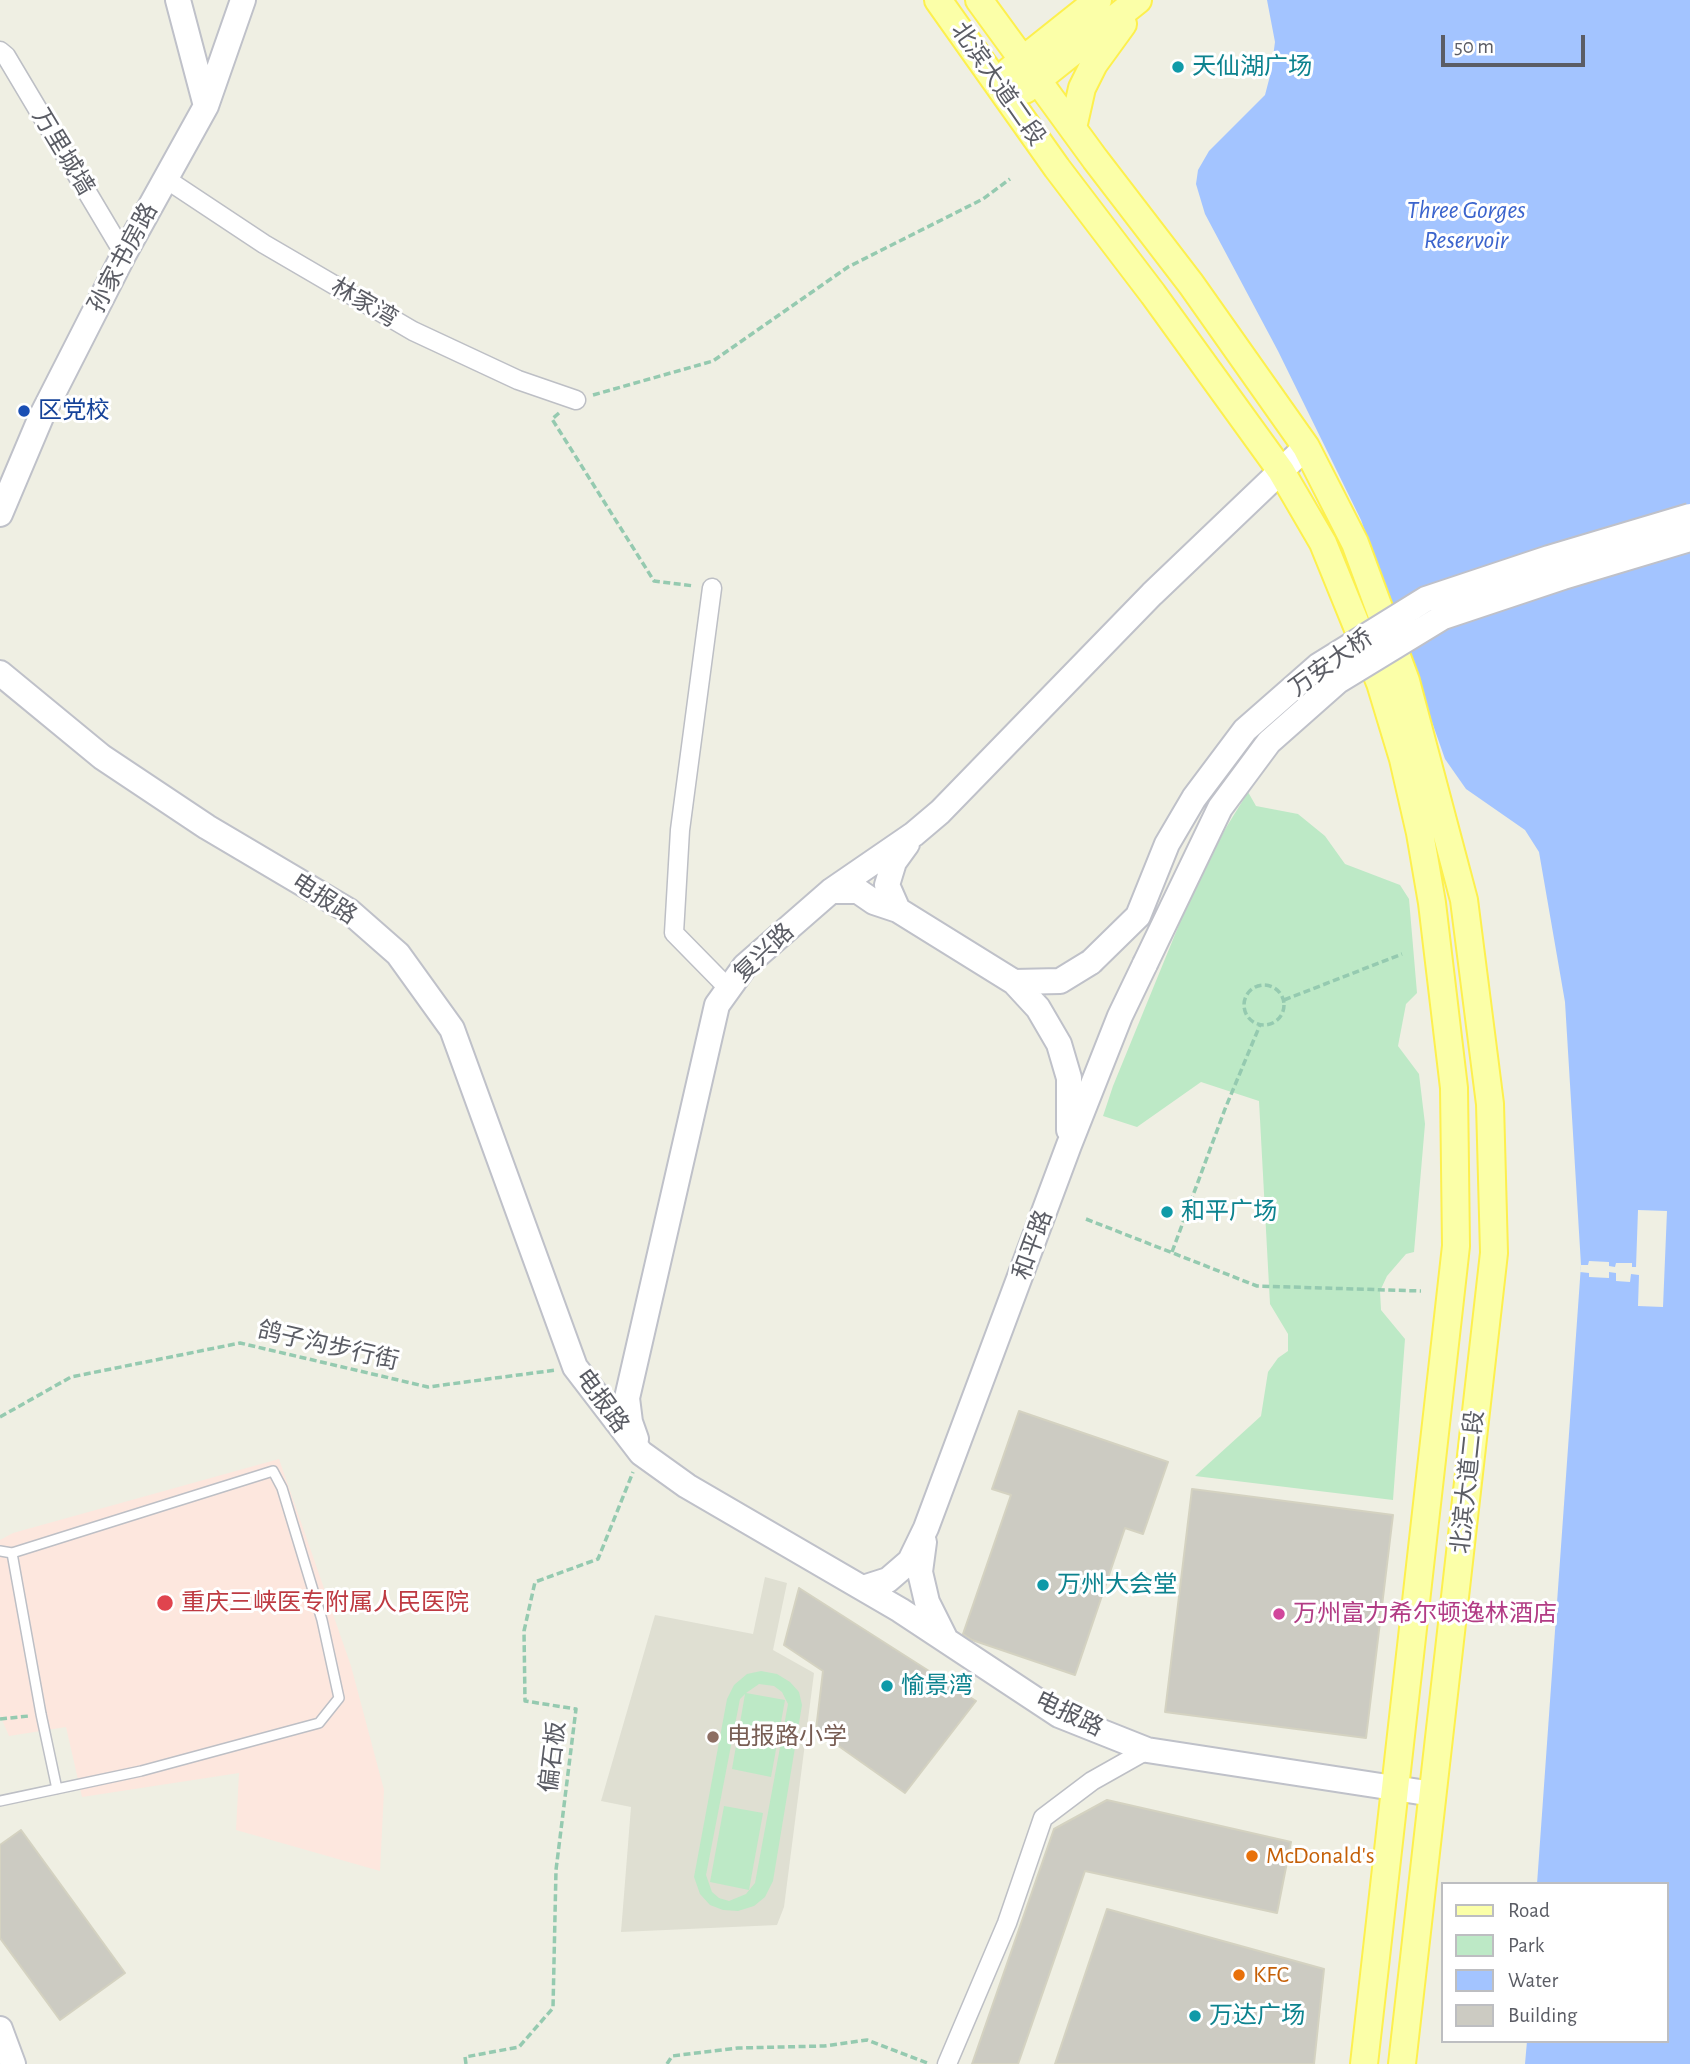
<!DOCTYPE html>
<meta charset="utf-8">
<style>
body{margin:0}
#map{position:relative;width:1690px;height:2064px;overflow:hidden;background:#efefe3;font-family:"Alegreya Sans",sans-serif}
canvas{display:block}
.legend{position:absolute;left:1441px;top:1882px;width:228px;height:161px;box-sizing:border-box;background:#fff;border:2px solid #bdbec1;margin:0;padding:9px 12px;list-style:none;font-size:21px;color:#5b5d65}
.legend li{display:flex;align-items:center;gap:14px;height:35px}
.legend b{width:35px;border:2px solid #bdbec1}
.scale{position:absolute;left:1441px;top:35px;width:144px;height:32px;box-sizing:border-box;border:4px solid #5b5d65;border-top:0;padding-left:9px;font-size:21px;line-height:24px;white-space:nowrap;color:#5b5d65;-webkit-text-stroke:5px #fff;paint-order:stroke}
</style>
<div id="map">
<canvas width="1690" height="2064"></canvas>
<ul class="legend">
<li><b style="height:9px;background:#fbffa8"></b>Road</li>
<li><b style="height:19px;background:#bde9c6"></b>Park</li>
<li><b style="height:19px;background:#a3c4ff"></b>Water</li>
<li><b style="height:19px;background:#cccbc2"></b>Building</li>
</ul>
<div class="scale">50 m</div>
</div>
<script>
const context = document.querySelector('canvas').getContext('2d');
context.lineJoin = 'round';
function fillPath(path, color) {
  context.fillStyle = color;
  context.fill(path, 'evenodd');
}
function poly(rows) {
  const path = new Path2D();
  for (const r of rows) {
    if (r.length === 3) {
      path.moveTo(r[0] + r[2], r[1]);
      path.arc(r[0], r[1], r[2], 0, 2 * Math.PI);
      continue;
    }
    path.moveTo(r[0], r[1]);
    for (let i = 2; i < r.length; i += 2) path.lineTo(r[i], r[i + 1]);
  }
  return path;
}
function trace(path, color, width, dash) {
  context.strokeStyle = color;
  context.lineWidth = width;
  context.lineCap = dash ? 'butt' : 'round';
  context.setLineDash(dash || []);
  context.stroke(path);
}
function write(font, color, halo, rows, align = 'center') {
  context.font = font + ' "Alegreya Sans","Noto Sans SC",sans-serif';
  context.lineWidth = 6;
  context.setLineDash([]);
  context.textBaseline = 'middle';
  context.strokeStyle = halo;
  context.fillStyle = color;
  for (const [text, x, y, turn = 0] of rows) {
    context.save();
    context.translate(x, y);
    context.rotate((+turn || 0) * Math.PI / 180);
    context.textAlign = isNaN(turn) ? turn : align;
    if (halo) context.strokeText(text, 0, 0);
    context.fillText(text, 0, 0);
    context.restore();
  }
}
fillPath(poly([
 [765,1577,787,1583,773,1650,814,1673,784,1907,777,1925,621,1932,631,1807,601,1801,655,1615,753,1634]
]), '#dfdfd2');
fillPath(poly([
 [279,1459,351,1666,384,1790,380,1871,236,1830,239,1773,82,1797,66,1727,9,1736,0,1715,0,1540,13,1533]
]), '#fde7de');
fillPath(poly([
 [1248,792,1256,806,1298,814,1325,836,1345,864,1400,885,1409,899,1417,993,1406,1004,1398,1046,1419,1074,1425,1124,1414,1252,1406,1254,1387,1276,1380,1291,1381,1310,1405,1339,1393,1500,1195,1476,1261,1416,1268,1372,1278,1358,1288,1351,1288,1334,1270,1304,1259,1101,1201,1082,1137,1127,1103,1116,1113,1086,1183,915,1224,831],
 [761,1671,777,1674,790,1682,799,1692,802,1705,773,1881,765,1897,754,1906,738,1911,723,1910,710,1905,700,1894,694,1877,727,1699,734,1685,747,1674],
 [759,1684,774,1686,782,1692,788,1704,755,1883,746,1894,729,1901,719,1898,712,1892,706,1875,740,1699,745,1694,732,1769,771,1777,785,1700,746,1693],
 [724,1806,763,1813,749,1890,710,1882]
]), '#bde9c6');
fillPath(poly([
 [1267,0,1690,0,1690,2064,1525,2064,1527,2041,1667,2041,1667,1884,1537,1884,1581,1265,1565,1002,1539,852,1525,830,1466,789,1445,759,1361,520,1278,351,1205,214,1196,184,1198,170,1209,151,1265,95,1271,72,1275,42]
]), '#a3c4ff');
fillPath(poly([
 [1638,1210,1667,1211,1663,1307,1638,1306,1639,1275,1631,1274,1630,1282,1616,1281,1616,1273,1609,1272,1609,1278,1589,1277,1589,1273,1580,1272,1581,1265,1588,1265,1589,1261,1609,1262,1609,1266,1615,1267,1616,1263,1632,1263,1632,1267,1636,1267]
]), '#efefe3');
const building = poly([
 [1019,1411,1168,1462,1143,1534,1125,1528,1075,1675,972,1640,963,1634,1011,1495,992,1489,1019,1411],
 [1192,1489,1393,1515,1366,1738,1165,1712,1192,1489],
 [799,1588,976,1701,905,1793,816,1730,823,1671,784,1645,799,1588],
 [1107,1800,1291,1842,1277,1913,1085,1871,1018,2064,972,2064,1054,1829,1107,1800],
 [21,1830,125,1973,60,2020,0,1938,0,1845,21,1830],
 [1107,1909,1324,1969,1314,2064,1055,2064,1107,1909]
]);
fillPath(building, '#cccbc2');
trace(building, '#d4d2c1', 2);
const lane = poly([
 [0,1551,12,1553,273,1471,282,1488,322,1620,339,1698,319,1723,141,1771,0,1801],
 [12,1553,41,1714,57,1789]
]);
const street = poly([
 [0,51,6,56,124,254],
 [166,179,264,244,413,331,518,380,576,400],
 [712,588,680,830,674,933,729,989],
 [947,2064,1007,1923,1043,1818,1092,1781,1147,1750]
]);
const secondary = poly([
 [178,0,206,106],
 [0,514,41,417,124,254,206,106,243,0],
 [0,673,102,757,207,827,349,911,398,954,452,1029,575,1367,641,1453,687,1486,900,1610,1059,1715,1147,1750,1433,1794],
 [831,891,858,891,874,902,898,910,1014,982,1038,1008,1059,1044,1069,1078,1069,1130],
 [898,910,887,885,894,862,907,844],
 [1014,982,1060,981,1091,962],
 [636,1439,630,1422,627,1398,717,1005,745,966,831,891,914,834,940,812,1152,594,1306,447],
 [924,1542,920,1572,927,1602,946,1640],
 [863,1588,888,1580,910,1561,926,1528,1069,1145,1120,1016,1145,964],
 [0,2029,13,2064]
]);
const primary = poly([
 [938,0,1057,168,1153,294,1281,471,1323,543,1380,683,1403,759,1420,833,1432,903,1454,1088,1456,1246,1364,2064],
 [979,0,1095,159,1191,284,1306,447,1355,543,1406,681,1464,900,1490,1104,1494,1253,1402,2064],
 [1009,71,1098,0],
 [1025,90,1138,0],
 [1073,128,1082,88,1094,64,1123,24]
]);
trace(lane, '#bdbfc5', 12);
trace(street, '#bdbfc5', 21);
trace(secondary, '#bfc1c9', 28);
trace(primary, '#fdf04e', 30);
trace(poly([
 [593,395,713,361,848,267,983,199,1010,179],
 [559,413,552,419,654,581,694,586],
 [1264,1005,20],
 [1284,1000,1402,954],
 [1086,1219,1257,1286,1421,1291],
 [1172,1252,1225,1109,1260,1025],
 [0,1417,71,1377,240,1343,428,1387,556,1370],
 [0,1719,29,1716],
 [466,2064,465,2057,519,2047,553,2008,556,1870,576,1709,525,1701,524,1631,535,1582,598,1559,633,1472],
 [667,2064,672,2056,738,2048,824,2046,867,2040,930,2064]
]), '#95cab0', 3.5, [7, 3.5]);
trace(lane, '#fff', 9);
trace(street, '#fff', 18);
trace(secondary, '#fff', 24);
trace(primary, '#fbffa8', 26);
const secondaryBridge = poly([
 [1091,962,1138,916,1167,844,1194,798,1245,730,1318,666,1426,599,1549,558,1690,516],
 [1145,964,1220,808,1269,742,1338,681,1443,617,1563,577,1690,539]
]);
trace(secondaryBridge, '#bfc1c9', 28, []);
trace(secondaryBridge, '#fff', 24);
for (const [x, y, r, color] of [
 [1178,67,7,"#0f9aa8"],
 [24,411,7,"#1a4fb4"],
 [1167,1212,7,"#0f9aa8"],
 [1043,1585,7,"#0f9aa8"],
 [165,1603,9,"#e0444e"],
 [1279,1614,7,"#d1479c"],
 [887,1686,7,"#0f9aa8"],
 [713,1737,7,"#8d6e63"],
 [1252,1856,7,"#e8710a"],
 [1239,1975,7,"#e8710a"],
 [1195,2016,7,"#0f9aa8"]
]) {
  const dot = new Path2D();
  dot.arc(x, y, r, 0, 2 * Math.PI);
  context.fillStyle = color;
  context.fill(dot);
  trace(dot, '#fff', 2.5);
}
write('24px', '#0d838f', '#fff', [
 ["天仙湖广场",1192,67],
 ["和平广场",1181,1212],
 ["万州大会堂",1057,1585],
 ["愉景湾",901,1686],
 ["万达广场",1209,2016]
], 'left');
write('24px', '#5b5d65', '#fff', [
 ["北滨大道二段",998,84,55],
 ["万里城墙",63,152,59],
 ["孙家书房路",123,258,-62],
 ["林家湾",364,303,30],
 ["万安大桥",1331,663,-36],
 ["电报路",324,899,33],
 ["复兴路",764,953,-44],
 ["和平路",1033,1245,-70],
 ["鸽子沟步行街",328,1346,13],
 ["电报路",602,1401,54],
 ["北滨大道二段",1468,1482,-84],
 ["电报路",1069,1714,26],
 ["偏石板",553,1757,-83]
]);
write('24px', '#164399', '#fff', [
 ["区党校",38,411]
], 'left');
write('24px', '#be3a42', '#fff', [
 ["重庆三峡医专附属人民医院",181,1603]
], 'left');
write('24px', '#b23c85', '#fff', [
 ["万州富力希尔顿逸林酒店",1293,1614]
], 'left');
write('24px', '#785e54', '#fff', [
 ["电报路小学",727,1737]
], 'left');
write('24px', '#c56008', '#fff', [
 ["McDonald's",1266,1856],
 ["KFC",1253,1975]
], 'left');
write('italic 26px', '#3b64cd', '#fff', [
 ["Three Gorges",1466,210],
 ["Reservoir",1466,240]
]);
</script>
